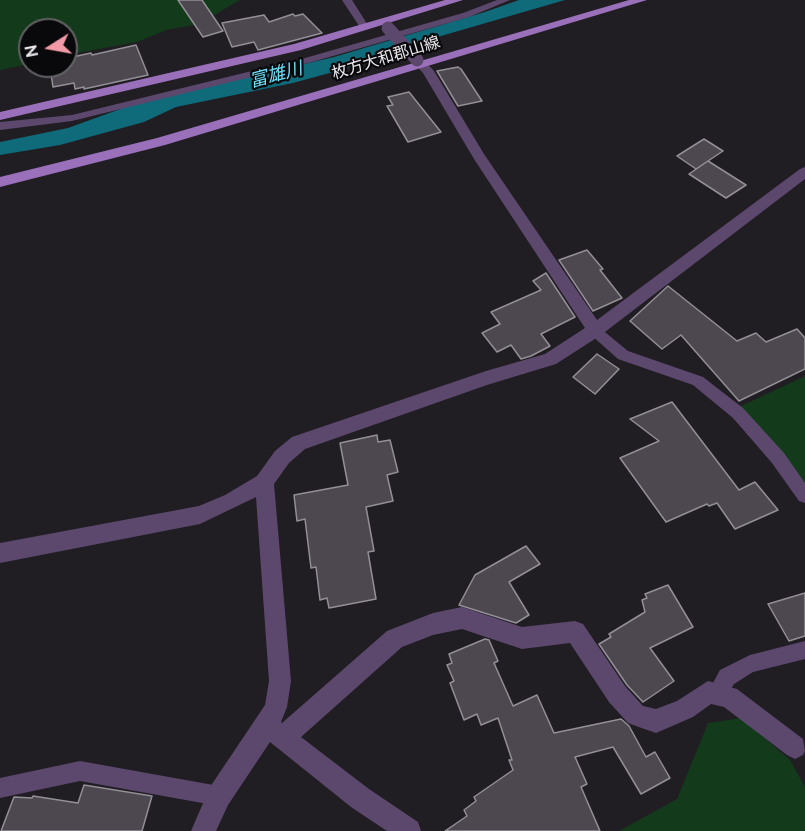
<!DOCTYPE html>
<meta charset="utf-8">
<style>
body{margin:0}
#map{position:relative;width:805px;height:831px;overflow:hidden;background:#201d23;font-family:Raleway,sans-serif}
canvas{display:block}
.north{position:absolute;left:18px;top:18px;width:60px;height:60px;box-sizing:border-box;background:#09080a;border:2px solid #636265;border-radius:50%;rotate:259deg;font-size:16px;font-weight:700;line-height:24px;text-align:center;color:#eae8ed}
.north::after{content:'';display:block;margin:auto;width:21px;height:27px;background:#f39aa8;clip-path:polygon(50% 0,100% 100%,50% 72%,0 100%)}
</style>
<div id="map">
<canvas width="805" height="831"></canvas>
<div class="north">N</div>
</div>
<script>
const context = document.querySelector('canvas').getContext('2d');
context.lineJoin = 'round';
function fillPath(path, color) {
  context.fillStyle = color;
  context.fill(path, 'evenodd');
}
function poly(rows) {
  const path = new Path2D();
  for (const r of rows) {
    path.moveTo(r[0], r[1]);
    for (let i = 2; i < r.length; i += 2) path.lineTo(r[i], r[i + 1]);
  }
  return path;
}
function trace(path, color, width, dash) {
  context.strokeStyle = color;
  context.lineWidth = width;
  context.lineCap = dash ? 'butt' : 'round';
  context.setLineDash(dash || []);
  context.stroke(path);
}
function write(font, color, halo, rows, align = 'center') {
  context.font = font + ' Raleway,"Noto Sans JP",sans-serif';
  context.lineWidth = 4.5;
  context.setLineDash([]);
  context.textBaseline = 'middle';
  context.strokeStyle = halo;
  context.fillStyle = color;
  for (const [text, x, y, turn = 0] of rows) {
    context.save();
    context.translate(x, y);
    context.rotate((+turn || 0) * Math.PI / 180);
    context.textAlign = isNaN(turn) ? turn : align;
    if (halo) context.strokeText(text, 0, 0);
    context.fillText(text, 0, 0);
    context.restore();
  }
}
fillPath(poly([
 [0,0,240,0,199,24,167,30,137,42,66,55,66,30,30,30,30,64,0,70],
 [805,376,805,486,739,407],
 [741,718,790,760,805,787,805,831,619,831,677,799,708,723]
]), '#133a1a');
fillPath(poly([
 [519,0,565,0,441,36,344,69,293,83,176,107,144,122,60,145,0,155,0,142,68,128,137,103,334,57,485,12]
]), '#0f6a7a');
const building = poly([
 [178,0,202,0,223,31,203,37,178,0],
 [293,14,295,16,303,14,322,33,258,50,254,42,232,47,222,23,264,15,269,22,293,14],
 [136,45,148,75,84,89,84,87,75,89,74,83,53,87,50,67,66,66,69,63,68,58,91,53,92,55,136,45],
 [458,67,461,69,482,101,458,106,437,71,458,67],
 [409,92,441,132,408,142,387,106,393,105,388,97,409,92],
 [704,139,723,151,696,169,677,156,704,139],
 [708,161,746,185,726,198,689,174,708,161],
 [587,250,603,269,600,270,622,298,593,311,559,260,587,250],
 [546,273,575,317,541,334,550,346,531,356,521,359,511,345,497,352,482,333,500,324,491,312,541,290,533,281,546,273],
 [668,286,737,341,756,333,766,342,797,329,805,338,805,369,739,401,681,335,662,349,630,321,668,286],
 [597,354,619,369,595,394,573,377,597,354],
 [672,402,739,490,755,482,778,510,735,529,717,503,709,506,707,504,666,522,620,458,659,441,630,419,672,402],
 [377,435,378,442,390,440,398,472,387,475,393,501,366,507,374,551,368,552,376,599,329,608,327,598,320,600,316,567,311,568,305,519,297,521,294,495,348,485,340,443,377,435],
 [526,546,540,564,509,582,529,615,516,623,459,605,475,575,526,546],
 [668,585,693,627,650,648,674,681,643,702,627,685,599,644,611,637,609,634,645,612,642,600,647,598,645,594,668,585],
 [805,593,805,636,789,641,768,604,805,593],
 [485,639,489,640,498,661,494,663,513,706,537,695,554,733,621,719,629,726,646,757,655,752,670,778,641,794,613,747,575,757,587,784,581,787,600,831,445,831,467,816,464,810,476,801,474,797,513,770,509,760,512,760,498,718,481,725,477,714,464,720,450,683,454,681,447,665,452,663,449,654,485,639],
 [84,785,152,796,142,831,1,831,14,797,32,798,33,796,78,803,84,785]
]);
fillPath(building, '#4d484f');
trace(building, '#948f97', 1.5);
fillPath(poly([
 [342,0,352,0,369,27,367,29,361,29,342,0],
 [497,0,510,0,469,17,312,62,72,121,0,130,0,122,72,115,305,58,463,13,497,0],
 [595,324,628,351,703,377,743,408,784,453,805,483,805,503,799,501,772,463,733,418,693,385,618,359,590,334,588,330,590,326,595,324],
 [805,641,805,659,753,672,734,684,723,701,716,703,709,701,707,694,720,670,750,655,805,641],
 [80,761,219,786,226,789,229,796,226,803,219,806,80,781,0,798,0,778,80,761]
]), '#5c486c');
fillPath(poly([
 [417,56,421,57,434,71,484,154,597,320,800,169,805,167,805,179,601,335,556,364,487,385,305,449,289,463,274,484,291,681,287,707,281,722,282,723,387,631,433,613,462,607,522,627,575,621,583,624,625,686,643,706,656,709,677,701,708,681,737,689,803,739,805,751,803,755,795,759,787,755,724,707,711,704,693,717,656,733,636,726,628,723,609,702,570,643,522,649,462,629,433,635,402,647,301,737,369,789,418,822,421,831,387,831,351,807,270,742,228,805,216,831,191,831,210,787,265,705,269,681,256,497,200,524,0,563,0,543,199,506,225,495,257,476,275,451,292,437,486,371,545,354,585,328,474,159,423,73,411,60,417,56]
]), '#5c486c');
fillPath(poly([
 [445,0,463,0,301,50,0,120,0,112,294,44,445,0],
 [629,0,647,0,165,145,0,187,0,177,157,138,629,0]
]), '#9a70bb');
trace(poly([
 [388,28,417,60]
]), '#5c486c', 13);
write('16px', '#eae8ed', '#09080a', [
 ["枚方大和郡山線",386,58,-17]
]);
write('italic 18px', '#6be0f9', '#09080a', [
 ["富雄川",276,75,-15]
]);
</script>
